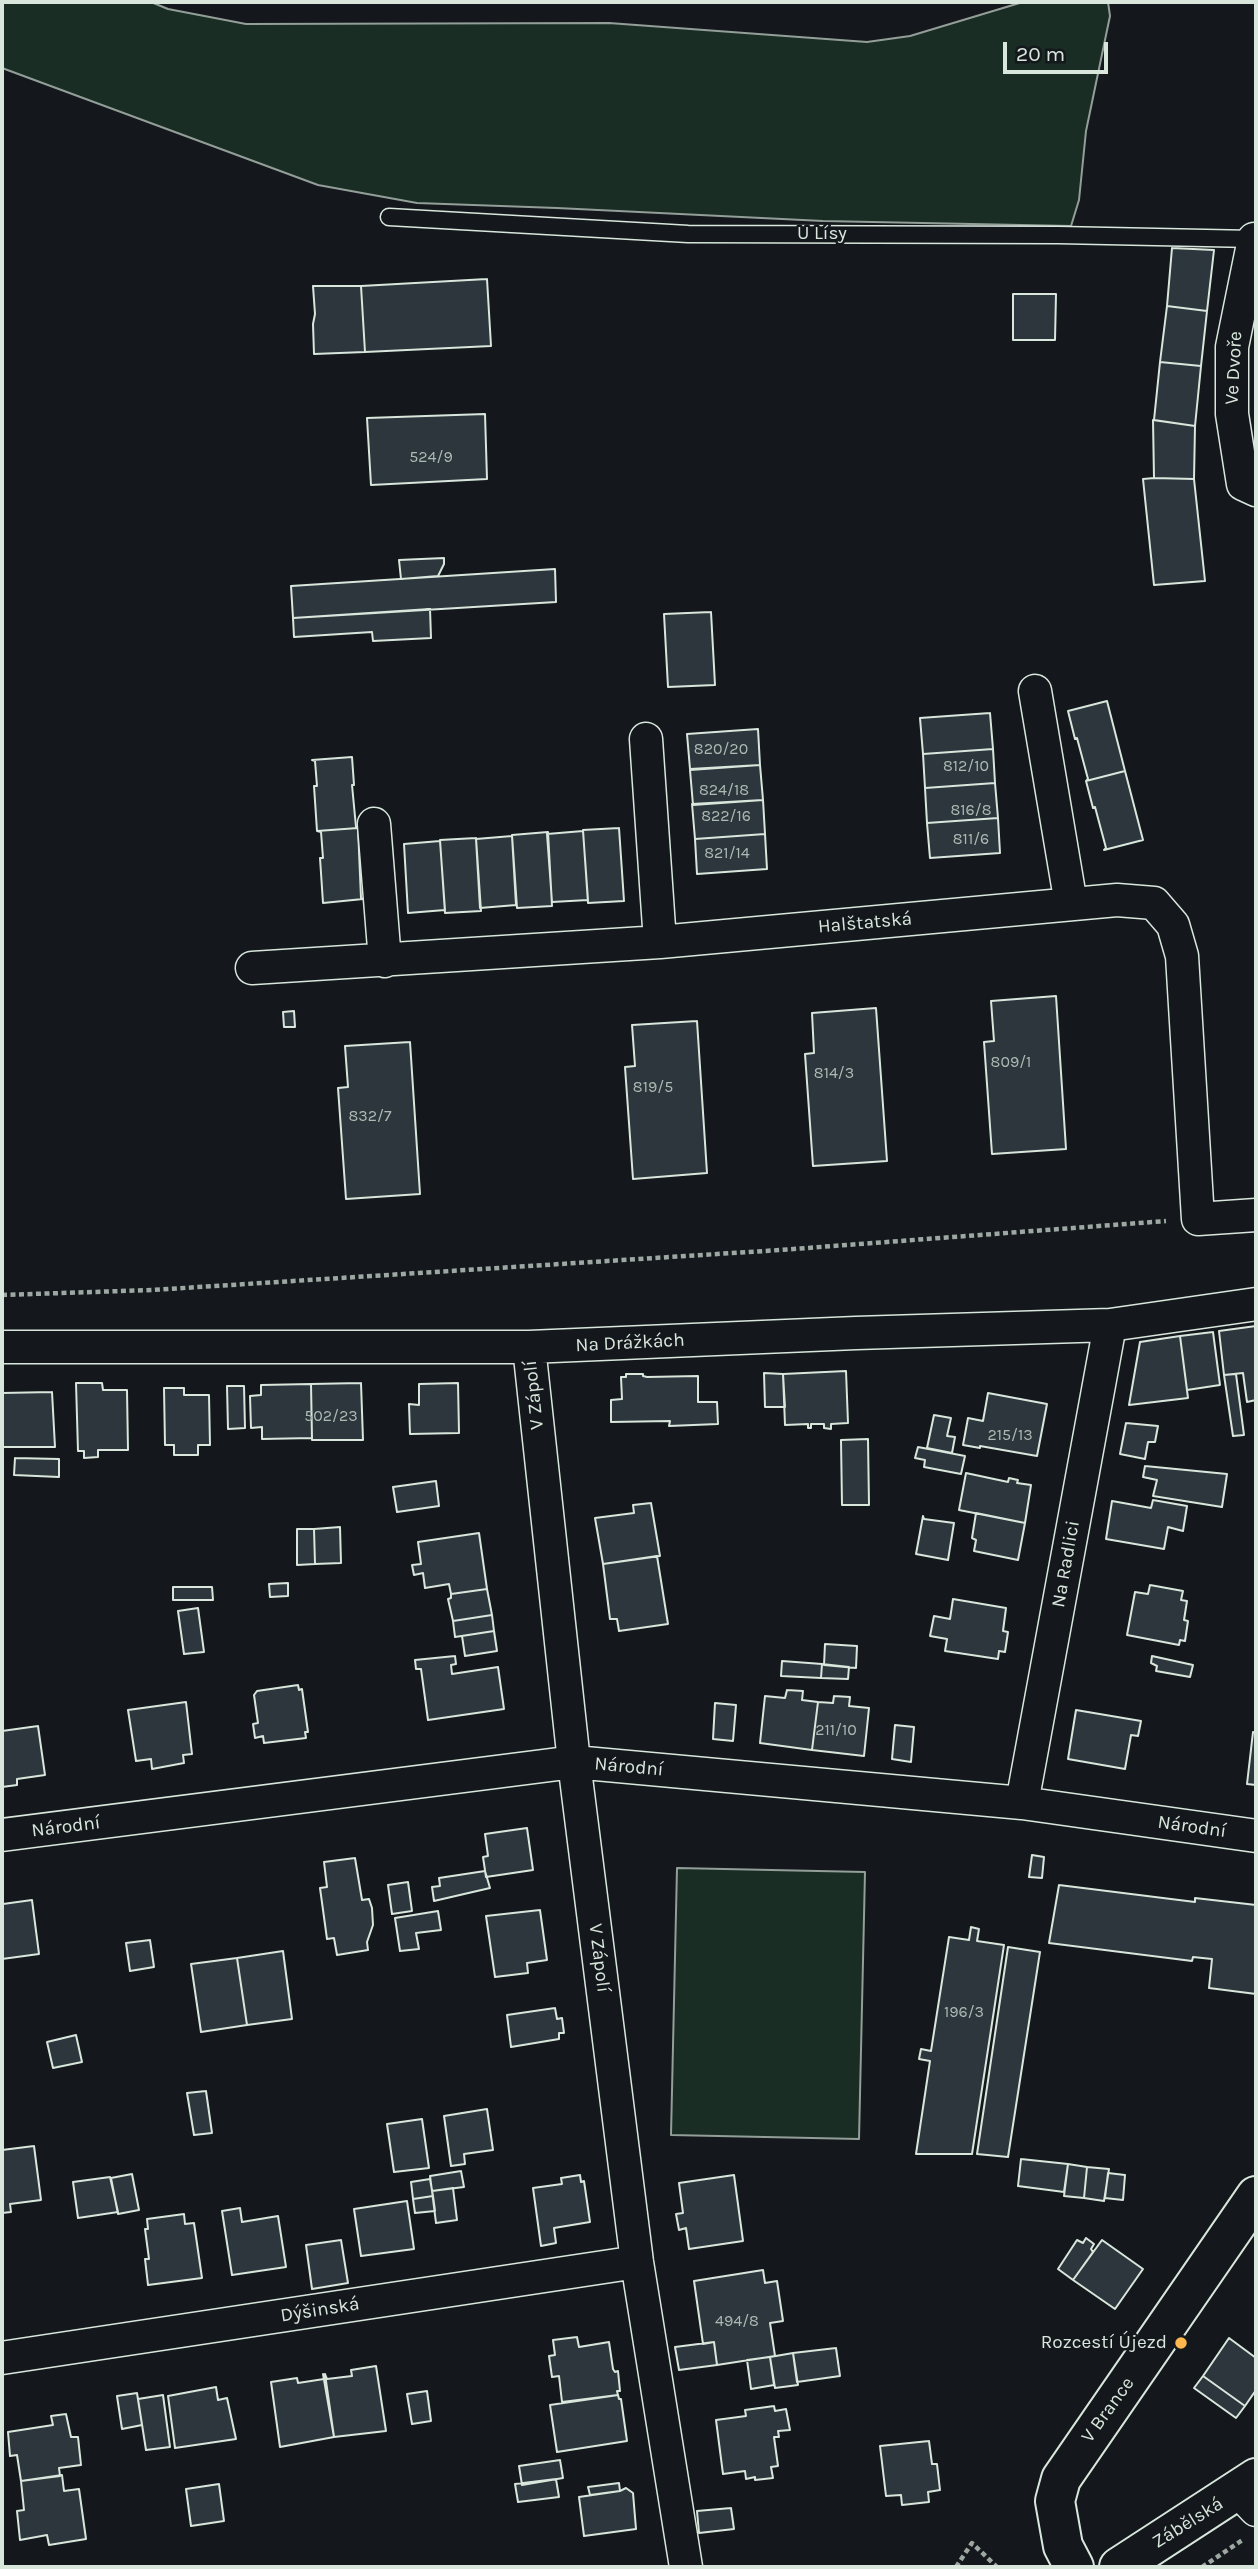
<!DOCTYPE html>
<meta charset="utf-8">
<style>
body{margin:0}
#map{position:relative;width:1258px;height:2569px;overflow:hidden;background:#14181c;font-family:Karla,sans-serif}
canvas{display:block}
.frame{position:absolute;inset:0;border:4px solid #d8e6dc;pointer-events:none}
.scale{position:absolute;left:1003px;top:42px;width:105px;height:32px;box-sizing:border-box;border:4px solid #d8e6dc;border-top:0;padding-left:9px;font-size:21px;line-height:24px;white-space:nowrap;color:#d8e6dc;-webkit-text-stroke:5px #14181c;paint-order:stroke}
</style>
<div id="map">
<canvas width="1258" height="2569"></canvas>
<div class="frame"></div>
<div class="scale">20 m</div>
</div>
<script>
const context = document.querySelector('canvas').getContext('2d');
context.lineJoin = 'round';
function fillPath(path, color) {
  context.fillStyle = color;
  context.fill(path, 'evenodd');
}
function poly(rows) {
  const path = new Path2D();
  for (const r of rows) {
    path.moveTo(r[0], r[1]);
    for (let i = 2; i < r.length; i += 2) path.lineTo(r[i], r[i + 1]);
  }
  return path;
}
function trace(path, color, width, dash) {
  context.strokeStyle = color;
  context.lineWidth = width;
  context.lineCap = dash ? 'butt' : 'round';
  context.setLineDash(dash || []);
  context.stroke(path);
}
function write(font, color, halo, rows, align = 'center') {
  context.font = font + ' Karla,sans-serif';
  context.lineWidth = 5;
  context.setLineDash([]);
  context.textBaseline = 'middle';
  context.strokeStyle = halo;
  context.fillStyle = color;
  for (const [text, x, y, turn = 0] of rows) {
    context.save();
    context.translate(x, y);
    context.rotate((+turn || 0) * Math.PI / 180);
    context.textAlign = isNaN(turn) ? turn : align;
    if (halo) context.strokeText(text, 0, 0);
    context.fillText(text, 0, 0);
    context.restore();
  }
}
const green = poly([
 [2,2,151,2,168,9,246,24,609,23,867,42,910,36,1023,2,1108,2,1110,16,1086,131,1079,200,1071,226,823,221,557,208,417,203,318,185,2,68,2,2],
 [677,1868,865,1872,859,2139,671,2135,677,1868]
]);
fillPath(green, '#1a2d24');
trace(green, '#939e99', 2);
const building = poly([
 [1172,248,1214,250,1207,311,1167,306,1172,248],
 [487,279,491,346,365,352,361,286,487,279],
 [313,286,361,286,365,352,314,354,313,324,315,314,313,286],
 [1013,294,1056,294,1055,340,1013,340,1013,294],
 [1167,306,1207,311,1201,366,1160,362,1167,306],
 [1160,362,1201,366,1195,426,1154,420,1160,362],
 [485,414,487,479,371,485,367,418,485,414],
 [1153,420,1195,426,1194,479,1154,478,1153,420],
 [1154,478,1194,479,1205,581,1154,585,1143,479,1154,478],
 [444,558,444,564,438,576,401,579,399,560,444,558],
 [555,569,556,602,293,618,291,586,555,569],
 [430,609,431,638,373,641,372,632,294,637,293,618,430,609],
 [711,612,715,685,668,687,664,614,711,612],
 [1107,701,1125,771,1086,781,1088,779,1077,738,1075,739,1068,711,1107,701],
 [990,713,993,749,923,754,920,718,990,713],
 [758,729,760,765,690,769,687,734,758,729],
 [993,749,995,783,925,788,923,754,993,749],
 [352,757,354,785,352,785,356,827,358,828,317,831,314,786,317,786,315,761,312,760,352,757],
 [760,765,763,800,693,805,690,770,760,765],
 [1125,771,1143,840,1104,850,1106,848,1095,807,1093,808,1086,781,1125,771],
 [995,783,998,818,927,823,925,788,995,783],
 [763,800,765,834,695,839,692,804,763,800],
 [998,818,1000,853,930,858,927,823,998,818],
 [358,828,361,898,363,899,323,903,320,858,323,858,321,832,317,831,358,828],
 [619,828,624,901,588,903,583,830,619,828],
 [583,831,588,900,552,902,547,834,583,831],
 [548,832,552,906,517,908,512,835,548,832],
 [765,834,767,869,697,874,695,839,765,834],
 [512,836,516,905,480,908,476,839,512,836],
 [476,838,481,911,445,913,440,840,476,838],
 [440,841,445,910,408,913,404,844,440,841],
 [1056,996,1066,1149,992,1154,984,1042,994,1041,991,1001,1056,996],
 [876,1008,887,1161,813,1166,805,1054,814,1053,812,1013,876,1008],
 [294,1011,295,1027,284,1027,283,1012,294,1011],
 [697,1021,707,1173,633,1179,625,1067,635,1066,632,1025,697,1021],
 [410,1042,420,1194,346,1199,338,1088,348,1087,345,1046,410,1042],
 [1256,1326,1256,1400,1247,1402,1243,1373,1224,1375,1219,1331,1256,1326],
 [1213,1332,1220,1385,1187,1390,1180,1336,1213,1332],
 [1180,1336,1188,1398,1129,1405,1140,1342,1180,1336],
 [846,1371,848,1423,831,1424,831,1429,824,1428,824,1424,811,1424,811,1428,808,1428,808,1424,785,1425,783,1374,846,1371],
 [764,1373,783,1374,785,1407,765,1407,764,1373],
 [626,1374,643,1374,643,1376,647,1377,698,1376,698,1402,717,1402,718,1424,669,1426,670,1421,611,1422,611,1400,622,1399,621,1377,626,1377,626,1374],
 [1236,1374,1244,1435,1233,1436,1224,1375,1236,1374],
 [76,1383,102,1383,103,1390,127,1390,128,1450,98,1450,98,1457,84,1458,84,1451,78,1451,76,1383],
 [361,1383,363,1440,312,1440,311,1384,361,1383],
 [458,1383,459,1433,410,1434,409,1404,419,1405,419,1384,458,1383],
 [311,1384,312,1438,262,1439,262,1427,251,1428,250,1396,261,1395,261,1385,311,1384],
 [227,1386,244,1386,245,1428,228,1429,227,1386],
 [164,1388,184,1388,184,1395,209,1395,210,1445,198,1445,198,1455,174,1455,174,1445,165,1445,164,1388],
 [52,1392,55,1447,2,1447,2,1393,52,1392],
 [988,1393,1047,1404,1037,1456,980,1446,980,1448,963,1445,968,1418,983,1421,988,1393],
 [934,1415,951,1418,947,1436,955,1437,952,1453,927,1448,934,1415],
 [1126,1423,1158,1426,1155,1442,1148,1442,1145,1459,1120,1454,1126,1423],
 [868,1439,869,1505,842,1505,841,1440,868,1439],
 [918,1447,965,1456,961,1474,924,1467,925,1460,915,1458,918,1447],
 [15,1458,59,1459,59,1477,14,1475,15,1458],
 [1145,1466,1227,1474,1222,1507,1153,1496,1157,1480,1143,1477,1145,1466],
 [966,1473,1008,1482,1009,1478,1018,1480,1017,1483,1031,1485,1025,1523,959,1510,966,1473],
 [436,1481,439,1506,397,1512,393,1487,436,1481],
 [1153,1500,1187,1506,1183,1531,1168,1527,1164,1549,1106,1539,1112,1501,1151,1508,1153,1500],
 [651,1503,660,1556,603,1564,595,1518,634,1513,633,1505,651,1503],
 [976,1513,1025,1523,1018,1560,974,1551,976,1540,972,1538,976,1513],
 [923,1516,924,1519,954,1523,948,1560,916,1554,923,1516],
 [340,1527,341,1563,315,1564,314,1529,340,1527],
 [297,1529,314,1529,315,1564,297,1565,297,1529],
 [479,1533,487,1589,451,1594,449,1584,425,1588,423,1573,414,1575,412,1565,421,1564,418,1542,479,1533],
 [657,1556,668,1624,619,1631,617,1619,610,1619,603,1564,657,1556],
 [288,1583,288,1596,270,1597,269,1584,288,1583],
 [1150,1585,1183,1591,1181,1600,1187,1601,1184,1620,1188,1621,1185,1641,1180,1640,1179,1645,1127,1635,1135,1592,1148,1594,1150,1585],
 [173,1587,212,1587,213,1600,173,1600,173,1587],
 [487,1589,492,1615,453,1621,448,1599,451,1598,451,1594,487,1589],
 [953,1599,1006,1608,1003,1631,1008,1632,1005,1652,999,1651,998,1659,945,1651,947,1639,930,1636,934,1616,950,1619,953,1599],
 [198,1608,204,1652,184,1654,178,1611,198,1608],
 [492,1615,494,1631,455,1637,453,1621,492,1615],
 [494,1631,497,1651,465,1656,462,1636,494,1631],
 [825,1644,857,1646,856,1668,824,1665,825,1644],
 [455,1656,456,1664,451,1665,452,1674,498,1667,504,1709,428,1720,421,1669,416,1669,415,1660,455,1656],
 [1152,1656,1193,1665,1190,1677,1156,1671,1157,1666,1151,1663,1152,1656],
 [782,1661,822,1664,821,1678,781,1676,782,1661],
 [822,1664,849,1667,848,1679,821,1678,822,1664],
 [298,1685,299,1690,302,1689,308,1732,305,1732,306,1738,264,1743,263,1736,255,1738,253,1724,258,1723,254,1695,257,1691,298,1685],
 [787,1690,803,1691,802,1700,818,1702,812,1750,760,1743,765,1696,785,1698,787,1690],
 [834,1696,850,1697,849,1706,869,1708,864,1756,812,1750,818,1702,833,1703,834,1696],
 [186,1702,192,1754,183,1755,184,1763,152,1769,151,1759,136,1761,128,1710,186,1702],
 [715,1703,736,1705,733,1741,713,1739,715,1703],
 [1076,1710,1141,1721,1138,1736,1131,1735,1125,1769,1068,1759,1076,1710],
 [895,1725,914,1727,911,1762,892,1759,895,1725],
 [38,1726,45,1775,17,1779,17,1785,2,1787,2,1731,38,1726],
 [1253,1732,1256,1733,1256,1785,1247,1784,1253,1732],
 [527,1828,533,1870,486,1877,483,1857,488,1856,485,1834,527,1828],
 [1032,1855,1044,1857,1042,1878,1029,1877,1032,1855],
 [355,1858,362,1900,369,1899,372,1908,373,1925,367,1942,368,1950,337,1955,334,1938,327,1939,320,1888,327,1887,324,1862,355,1858],
 [485,1871,490,1888,434,1901,432,1887,440,1886,439,1878,485,1871],
 [408,1882,412,1911,392,1914,388,1885,408,1882],
 [1059,1885,1195,1902,1195,1898,1256,1905,1256,1994,1209,1988,1212,1959,1193,1957,1192,1961,1049,1943,1059,1885],
 [2,1894,3,1904,32,1900,39,1954,2,1959,2,1894],
 [540,1910,547,1960,527,1963,528,1973,495,1977,486,1916,540,1910],
 [438,1911,441,1930,416,1933,419,1949,400,1951,395,1918,438,1911],
 [971,1927,979,1929,977,1941,1004,1945,972,2154,916,2154,930,2061,919,2059,921,2049,931,2051,949,1937,969,1940,971,1927],
 [150,1940,154,1967,130,1971,126,1943,150,1940],
 [1008,1947,1040,1952,1008,2157,977,2154,1008,1947],
 [283,1951,292,2019,247,2025,237,1958,283,1951],
 [237,1958,247,2025,201,2032,191,1964,237,1958],
 [555,2008,557,2019,562,2018,564,2033,559,2033,559,2039,511,2047,507,2015,555,2008],
 [76,2035,82,2062,53,2068,47,2042,76,2035],
 [206,2091,212,2133,194,2135,187,2093,206,2091],
 [487,2109,493,2150,464,2154,465,2164,451,2166,444,2116,487,2109],
 [422,2119,429,2168,394,2172,387,2124,422,2119],
 [34,2146,41,2200,10,2204,11,2212,2,2213,2,2150,34,2146],
 [1021,2159,1068,2164,1064,2192,1018,2186,1021,2159],
 [1068,2164,1087,2167,1084,2198,1064,2196,1068,2164],
 [1087,2167,1109,2169,1104,2201,1084,2198,1087,2167],
 [461,2171,464,2187,432,2191,430,2176,461,2171],
 [1108,2173,1125,2175,1123,2200,1105,2198,1108,2173],
 [132,2174,139,2210,118,2214,111,2178,132,2174],
 [580,2175,581,2182,584,2181,590,2222,554,2228,556,2243,541,2246,533,2188,562,2184,561,2178,580,2175],
 [734,2175,743,2241,689,2249,686,2228,679,2230,676,2214,683,2213,679,2183,734,2175],
 [110,2177,118,2212,78,2218,73,2182,110,2177],
 [430,2179,433,2196,413,2199,411,2182,430,2179],
 [453,2188,457,2220,436,2223,432,2191,453,2188],
 [433,2196,435,2211,415,2213,413,2199,433,2196],
 [407,2201,414,2249,361,2256,354,2209,407,2201],
 [240,2208,242,2222,278,2216,286,2267,232,2275,222,2211,240,2208],
 [184,2214,185,2224,194,2223,202,2278,148,2285,145,2259,149,2259,145,2229,148,2229,147,2219,184,2214],
 [1086,2238,1094,2244,1091,2249,1093,2252,1073,2280,1058,2269,1077,2240,1083,2243,1086,2238],
 [341,2240,348,2283,312,2289,306,2245,341,2240],
 [1102,2240,1143,2269,1115,2309,1073,2280,1102,2240],
 [763,2270,765,2283,777,2281,783,2321,770,2323,775,2356,717,2365,714,2342,703,2344,694,2281,763,2270],
 [577,2337,579,2347,609,2342,613,2369,615,2372,618,2371,620,2391,617,2391,618,2395,562,2402,559,2376,552,2377,549,2356,555,2355,553,2340,577,2337],
 [1229,2338,1256,2358,1256,2390,1245,2406,1203,2376,1229,2338],
 [714,2342,717,2365,679,2370,675,2347,714,2342],
 [836,2348,840,2376,797,2382,793,2353,836,2348],
 [793,2353,798,2385,775,2388,770,2357,793,2353],
 [770,2357,774,2385,751,2389,747,2360,770,2357],
 [376,2366,386,2431,334,2437,325,2374,327,2379,352,2376,351,2370,376,2366],
 [323,2374,334,2437,280,2447,271,2382,297,2378,298,2383,324,2379,323,2374],
 [1203,2376,1245,2406,1236,2418,1194,2388,1203,2376],
 [216,2387,218,2400,227,2398,236,2439,175,2448,168,2396,216,2387],
 [427,2391,431,2421,412,2424,407,2394,427,2391],
 [137,2393,142,2425,122,2429,117,2396,137,2393],
 [163,2395,170,2447,146,2450,138,2399,163,2395],
 [618,2395,619,2399,621,2399,627,2441,557,2452,550,2405,618,2395],
 [774,2406,775,2411,786,2409,790,2430,778,2431,779,2437,774,2437,778,2466,771,2467,773,2478,755,2480,755,2477,746,2479,745,2471,723,2474,716,2420,746,2416,745,2410,774,2406],
 [66,2414,71,2437,78,2437,81,2465,59,2468,60,2476,21,2481,17,2455,10,2456,8,2432,53,2425,51,2416,66,2414],
 [929,2441,932,2464,937,2464,940,2490,928,2492,929,2502,902,2505,901,2495,886,2496,880,2446,929,2441],
 [560,2460,563,2478,522,2485,519,2466,560,2460],
 [62,2475,64,2491,79,2489,86,2539,49,2545,47,2535,20,2540,17,2511,24,2510,21,2481,62,2475],
 [556,2479,559,2497,518,2502,515,2484,556,2479],
 [619,2483,620,2491,590,2495,588,2487,619,2483],
 [219,2484,224,2521,191,2526,186,2489,219,2484],
 [626,2488,633,2493,636,2529,584,2536,579,2497,620,2491,626,2488],
 [731,2508,734,2529,699,2533,697,2511,731,2508]
]);
fillPath(building, '#2c363c');
trace(building, '#d8e6dc', 2);
const lane = poly([
 [389,217,688,234,1058,235,1254,239]
]);
const street = poly([
 [1256,239,1254,239,1232,347,1232,414,1243,484,1256,490],
 [1035,691,1071,904],
 [646,739,660,942],
 [374,824,385,961],
 [252,968,660,942,1117,900,1154,903,1173,925,1182,956,1198,1219,1256,1215],
 [2,1347,529,1347,856,1333,1110,1325,1256,1304],
 [529,1347,574,1762,637,2262,686,2567],
 [1022,1803,1110,1325],
 [2,1835,574,1762,1022,1803,1256,1836],
 [2,2358,637,2262],
 [1238,2491,1256,2510]
]);
const secondary = poly([
 [1074,2567,1063,2546,1055,2501,1061,2479,1256,2196],
 [1119,2567,1256,2478]
]);
trace(lane, '#d8e6dc', 19);
trace(street, '#d8e6dc', 35);
trace(secondary, '#d8e6dc', 42);
trace(poly([
 [2,1295,152,1290,780,1250,1166,1221],
 [956,2567,972,2543,997,2567],
 [1202,2567,1244,2539]
]), '#9da8a2', 4.5, [5, 3.5]);
trace(lane, '#14181c', 16);
trace(street, '#14181c', 32);
trace(secondary, '#14181c', 38);
for (const [x, y, r, color] of [
 [1181,2343,7,"#ffb74d"]
]) {
  const dot = new Path2D();
  dot.arc(x, y, r, 0, 2 * Math.PI);
  context.fillStyle = color;
  context.fill(dot);
  trace(dot, '#14181c', 2.5);
}
write('16px', '#adbab4', null, [
 ["524/9",431,457],
 ["820/20",721,749],
 ["812/10",966,766],
 ["824/18",724,790],
 ["816/8",971,810],
 ["822/16",726,816],
 ["811/6",971,839],
 ["821/14",727,853],
 ["809/1",1011,1062],
 ["814/3",834,1073],
 ["819/5",653,1087],
 ["832/7",370,1116],
 ["502/23",331,1416],
 ["215/13",1010,1435],
 ["211/10",836,1730],
 ["196/3",964,2012],
 ["494/8",737,2321]
]);
write('19px', '#d8e6dc', '#14181c', [
 ["U Lísy",822,234],
 ["Ve Dvoře",1234,368,-87],
 ["Halštatská",865,923,-5],
 ["Na Drážkách",630,1343,-3],
 ["V Zápolí",534,1395,-96],
 ["Na Radlici",1066,1564,-80],
 ["Národní",629,1767,5],
 ["Národní",66,1827,-7],
 ["Národní",1192,1827,8],
 ["V Zápolí",599,1958,83],
 ["Dýšinská",320,2310,-9],
 ["V Brance",1108,2410,-54],
 ["Zábělská",1188,2523,-32]
]);
write('19px', '#d8e6dc', '#14181c', [
 ["Rozcestí Újezd",1167,2343]
], 'right');
</script>
